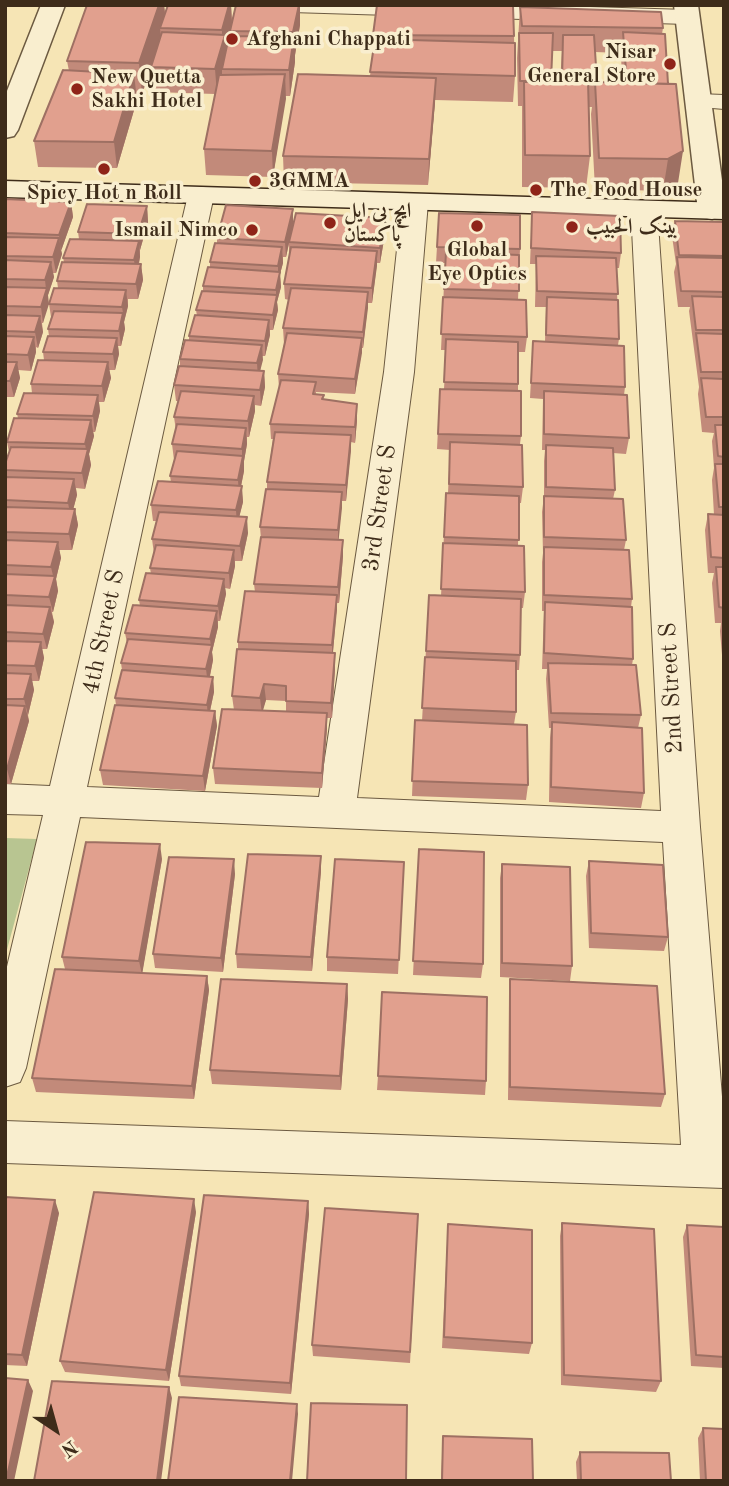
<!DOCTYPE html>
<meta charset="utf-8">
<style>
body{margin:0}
#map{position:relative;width:729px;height:1486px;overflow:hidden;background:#f6e5b5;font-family:"Old Standard TT",serif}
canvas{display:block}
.frame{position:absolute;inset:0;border:7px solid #3e2c1a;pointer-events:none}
.north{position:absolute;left:21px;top:1395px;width:70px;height:70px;-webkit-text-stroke:5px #f9eecf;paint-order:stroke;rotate:144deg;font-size:19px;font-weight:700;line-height:28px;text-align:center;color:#3e2c1a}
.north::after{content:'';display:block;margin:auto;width:24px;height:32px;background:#3e2c1a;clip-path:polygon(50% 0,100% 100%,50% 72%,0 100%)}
</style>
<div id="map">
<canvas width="729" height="1486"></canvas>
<div class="frame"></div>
<div class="north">N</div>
</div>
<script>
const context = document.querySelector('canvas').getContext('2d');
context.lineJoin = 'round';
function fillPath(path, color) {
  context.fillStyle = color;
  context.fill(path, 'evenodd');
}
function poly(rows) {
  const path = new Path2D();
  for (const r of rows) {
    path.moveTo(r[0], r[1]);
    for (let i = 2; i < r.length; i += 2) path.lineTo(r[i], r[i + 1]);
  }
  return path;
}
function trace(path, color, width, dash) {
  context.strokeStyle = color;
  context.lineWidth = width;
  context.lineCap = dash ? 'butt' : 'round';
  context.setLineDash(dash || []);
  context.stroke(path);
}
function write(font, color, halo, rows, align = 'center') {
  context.font = font + ' "Old Standard TT",Amiri,serif';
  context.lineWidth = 7;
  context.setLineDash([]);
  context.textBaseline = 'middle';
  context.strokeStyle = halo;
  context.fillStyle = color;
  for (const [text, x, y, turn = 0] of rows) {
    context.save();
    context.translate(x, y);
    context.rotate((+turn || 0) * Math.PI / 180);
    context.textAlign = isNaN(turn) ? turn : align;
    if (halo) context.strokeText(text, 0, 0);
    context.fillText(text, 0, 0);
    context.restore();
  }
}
fillPath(poly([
 [5,838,37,839,5,957]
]), '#b8c591');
const minor = poly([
 [280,5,525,5,687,10,695,12,698,17,695,22,687,24,291,12,283,10,280,5],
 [698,94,724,95,724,109,689,106,686,101,689,96,698,94],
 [201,187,210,189,214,195,87,787,319,797,384,372,402,202,406,196,415,194,424,196,428,202,414,372,357,798,661,811,631,209,635,203,644,201,653,203,657,209,700,827,724,1121,724,1188,5,1163,5,1121,681,1145,663,842,80,817,26,1068,20,1082,5,1087,5,975,43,815,5,814,5,784,50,786,188,195,192,189,201,187]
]);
const tertiary = poly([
 [41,5,65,5,18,130,14,136,5,138,5,96,41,5],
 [674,5,698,5,724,195,724,214,712,219,702,217,698,211,674,5]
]);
const secondary = poly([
 [5,181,724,203,724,219,5,197,5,181]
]);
trace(minor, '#6c5a41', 2);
trace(tertiary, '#6c5a41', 3);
trace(secondary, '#3e2c1a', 3);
fillPath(minor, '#f9eecf');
fillPath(tertiary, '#f9eecf');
fillPath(secondary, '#f9eecf');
fillPath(poly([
 [164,5,165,13,168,5,231,5,232,20,236,5,300,5,300,25,295,55,295,62,290,96,285,96,273,177,206,175,204,149,215,94,154,92,151,68,142,94,136,94,137,100,117,168,38,167,34,141,69,71,67,61],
 [520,7,663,28,662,34,668,84,678,183,663,191,595,189,591,114,592,107,589,107,590,156,586,188,522,187,522,106,518,106,517,58],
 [552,51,562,51,560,82,551,82],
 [595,52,621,53,622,83,597,82],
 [373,35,514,36,515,76,513,102,435,100,428,185,284,182,283,156,370,76,373,50],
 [5,199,71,202,73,217,61,251,62,254,56,273,53,273,54,277,48,295,43,323,42,323,43,332,38,348,36,347,36,352,31,371,18,370,20,378,14,397,5,397],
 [147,206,148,222,140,250,140,257,139,264,141,264,143,280,138,299,128,299,128,306,124,322,125,329,121,346,118,346,119,354,115,370,109,370,111,378,104,402,99,402,100,411,95,432,93,432,94,436,89,454,91,465,85,489,76,488,77,495,73,509,75,509,78,525,72,550,59,550,61,558,56,579,58,591,53,612,52,612,54,622,47,649,42,649,44,658,39,681,32,681,34,690,28,715,29,721,11,784,5,784,5,464,9,452,7,442,18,418,17,414,32,393,31,384,44,360,43,352,49,336,48,329,51,317,49,304,58,288,57,281,64,262,63,258,79,239,78,232],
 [293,209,293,223,385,218,385,234,380,263,377,263,372,303,368,303,363,348,362,348,355,394,316,392,316,394,357,420,355,443,351,442,346,501,342,501,338,540,343,540,343,556,339,603,337,603,333,653,335,653,335,668,332,718,327,718,327,728,322,788,215,784,213,768,234,710,232,696,238,649,238,642,255,592,254,584,261,539,260,527,267,489,267,482,273,439,271,439,270,424,279,388,278,374,284,344,283,328,289,300,285,299,284,284,289,258,289,244,286,257,283,257,283,263,280,274,281,287,277,302,278,310,273,330,270,330,270,335,265,356,262,356,260,371,264,371,265,387,261,406,255,405,255,411,249,437,247,437,247,444,244,461,244,471,241,486,243,502,239,517,248,533,242,561,235,561,235,566,230,589,225,588,226,594,220,621,218,621,218,627,212,652,213,660,210,676,213,677,214,692,210,711,215,711,217,726,205,791,103,785,100,770,116,705,115,698,122,670,121,663,127,643,125,633,140,606,139,600,151,574,150,568,154,554,152,539,157,521,153,521,151,505,171,482,170,476,174,460,172,444,176,431,174,417,178,401,176,401,174,385,180,366,180,359,189,340,189,336,197,316,196,310,203,291,203,286,210,268,210,262,217,243,217,238],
 [266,700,286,701,286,711,262,711],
 [532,212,621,253,619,268,616,268,619,339,618,345,625,387,624,395,629,438,626,454,613,453,615,490,613,499,626,540,624,550,632,599,631,607,633,659,632,665,641,715,638,728,644,793,641,808,549,802,550,738,551,728,549,728,546,679,547,669,542,669,544,611,542,611,542,562,543,553,542,512,544,496,544,461,545,450,542,450,543,399,530,398,533,341,545,342,546,307,535,307,536,264,530,264],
 [439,213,520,249,518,300,527,337,525,352,518,352,518,391,521,436,520,444,523,487,521,503,519,503,518,546,525,592,523,608,521,608,520,655,519,670,516,670,516,712,514,724,528,785,526,800,412,796,415,720,422,721,429,595,441,596,446,493,448,493,450,450,437,449,440,389,444,389,446,350,441,350,445,263,436,263],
 [675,221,724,222,724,679,720,631,721,623,715,623,712,583,714,573,708,573,705,530,708,514,714,515,712,480,714,468,712,441,714,433,702,432,698,394,699,387,689,311,690,307,678,307,674,272,676,264,672,236],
 [419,849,483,964,481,978,413,975],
 [162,859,142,973,207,976,209,990,194,1099,36,1092,32,1078,65,969,62,957],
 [589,861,668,937,664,951,589,948,586,876],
 [404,862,398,974,327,971,327,957],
 [502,864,572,966,570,981,500,977,500,878],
 [321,871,312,971,237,968,236,954],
 [235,874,223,972,155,968,153,954],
 [510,979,665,1094,661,1107,508,1100,509,993],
 [347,984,348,999,341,1090,212,1084,210,1070],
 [378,1076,486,1081,485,1095,377,1090],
 [5,1197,59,1213,27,1366,5,1365],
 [308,1201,309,1214,291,1394,181,1386,179,1376],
 [196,1212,169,1381,65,1372,60,1361],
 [418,1214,410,1363,313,1356,312,1345],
 [562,1223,661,1381,656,1392,561,1385,560,1236],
 [448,1224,532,1343,529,1354,442,1348],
 [687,1225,724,1227,724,1368,691,1366,683,1237],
 [703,1428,724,1481,700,1481,698,1438],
 [443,1436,533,1481,441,1481],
 [580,1452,671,1481,577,1481,576,1462]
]), '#c28a7a');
fillPath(poly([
 [159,5,164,5,166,22,160,28,161,37,142,94,139,63],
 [229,5,231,5,232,25,230,31,226,47,226,60,222,69,222,75,217,94,215,69,222,42,222,30],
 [299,5,300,5,300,25,295,55,295,62,290,96,289,70,294,40,293,32],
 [134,74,137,100,117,168,114,142],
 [285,74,286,99,273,177,272,151],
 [436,78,435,103,428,185,429,159],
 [683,151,678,183,663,191,668,159],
 [71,202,73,217,61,251,59,235],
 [147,206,148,222,140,250,138,234],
 [293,209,293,224,286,257,285,242],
 [385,218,385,234,380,263,380,248],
 [59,238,62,254,56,273,53,257],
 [139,241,140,257,136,276,134,260],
 [282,247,283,263,280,274,281,287,277,302,278,310,273,330,273,315,276,298,276,290,278,279,278,266],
 [377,251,377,266,372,303,372,288],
 [51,262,54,277,48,295,49,304,43,323,41,307,46,289,45,280],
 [141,264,143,280,138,299,136,284],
 [126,290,128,306,124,322,125,329,121,346,119,331,123,313,122,307],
 [368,292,368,308,363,348,363,332],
 [40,316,43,332,38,348,35,332],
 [269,320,270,335,265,356,265,341],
 [34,337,36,352,31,371,28,355],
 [117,338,119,354,115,370,113,354],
 [362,338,362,353,355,394,355,379],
 [262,345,263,360,258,379,257,363],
 [17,362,20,378,14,397,10,381],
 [108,362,111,378,104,402,102,386],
 [264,371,265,387,261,406,260,390],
 [98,395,100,411,95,432,93,416],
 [254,396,255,411,249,437,248,421],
 [357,404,357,420,355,443,355,427],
 [91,420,94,436,89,454,91,465,85,489,82,473,87,455,85,444],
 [246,428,247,444,244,461,244,471,239,496,238,480,242,459,242,449],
 [351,435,351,451,346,501,346,485],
 [74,479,77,495,71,518,68,503],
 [242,486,243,502,237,526,236,510],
 [342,492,342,508,338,546,338,530],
 [75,509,78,525,72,550,69,534],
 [247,517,248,533,242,561,240,546],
 [343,540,343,556,339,603,338,587],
 [58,542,61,558,56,579,58,591,53,612,49,597,54,580,51,567],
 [234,550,235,566,230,589,229,573],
 [224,579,226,594,220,621,218,606],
 [337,595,337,610,332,661,332,645],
 [50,607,54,622,47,649,43,634],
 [217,611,218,627,212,652,213,660,208,685,206,669,211,647,210,639],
 [41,642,44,658,39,681,35,666],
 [335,653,335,668,332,718,331,703],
 [31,674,34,690,28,715,24,699],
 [213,677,214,692,208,720,207,705],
 [264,684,266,700,262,714,260,698],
 [25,706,29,721,11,784,7,769],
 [215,711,217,726,205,791,203,776],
 [327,713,327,728,322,788,322,773],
 [160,844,162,859,142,975,139,961],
 [321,856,321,871,312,971,311,957],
 [234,859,235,874,223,972,221,958],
 [207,976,209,990,194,1099,192,1086],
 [347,984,348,999,341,1090,340,1076],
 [194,1199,196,1212,169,1381,166,1370],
 [55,1200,59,1213,27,1366,22,1355],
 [308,1201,309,1214,291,1394,290,1383],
 [28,1380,33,1391,14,1481,6,1481],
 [169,1387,172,1398,161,1481,157,1481],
 [297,1404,298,1414,292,1481,290,1481]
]), '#9e7063');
const building = poly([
 [87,5,159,5,139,63,67,61,87,5],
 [168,5,229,5,222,30,160,28,168,5],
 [236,5,299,5,293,32,230,31,236,5],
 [377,5,513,6,514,36,373,35,377,5],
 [520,7,661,12,663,28,522,26,520,7],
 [162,32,225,35,215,69,151,67,162,32],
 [623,32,665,34,668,84,627,83,623,32],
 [519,33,553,33,551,81,520,81,519,33],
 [563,35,594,35,597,82,562,82,563,35],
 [229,36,294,37,289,70,222,69,229,36],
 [375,39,515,43,515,76,370,72,375,39],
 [63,70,134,74,114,142,34,141,63,70],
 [285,74,272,151,204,149,219,75,285,74],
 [298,74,436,78,429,159,283,156,298,74],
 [588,81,590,156,525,155,524,82,588,81],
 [595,82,676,84,683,151,668,159,599,158,595,82],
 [5,199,71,202,59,235,5,233,5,199],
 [87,204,147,206,138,234,78,232,87,204],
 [226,205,293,209,285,242,217,238,226,205],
 [532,212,620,216,621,253,531,248,532,212],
 [296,213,385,218,380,248,289,242,296,213],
 [439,213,520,215,520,249,437,247,439,213],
 [675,221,724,222,724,256,679,255,675,221],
 [5,237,59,238,53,257,5,256,5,237],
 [70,239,139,241,134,260,63,258,70,239],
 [215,243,282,247,278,266,210,262,215,243],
 [291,247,377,251,372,288,284,284,291,247],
 [446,252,519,255,519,291,444,289,446,252],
 [536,256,616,258,618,294,537,291,536,256],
 [677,257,724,258,724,292,681,291,677,257],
 [5,260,51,262,45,280,5,279,5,260],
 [62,262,141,264,136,284,57,281,62,262],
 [208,267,280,272,276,290,203,286,208,267],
 [5,287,47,288,41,307,5,306,5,287],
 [54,288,126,290,122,307,49,304,54,288],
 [291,288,368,292,363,332,283,328,291,288],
 [202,291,277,295,273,315,196,310,202,291],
 [692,296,724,297,724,330,696,330,692,296],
 [443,297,526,300,527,337,441,334,443,297],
 [547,297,618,300,619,339,546,335,547,297],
 [54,311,123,313,119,331,48,329,54,311],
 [5,315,40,316,35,332,5,331,5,315],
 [195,315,269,320,265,341,189,336,195,315],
 [287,333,362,338,355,379,278,374,287,333],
 [696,333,724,334,724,372,701,372,696,333],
 [5,336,34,337,28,355,5,354,5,336],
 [48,336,117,338,113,354,43,352,48,336],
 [446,339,518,342,518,384,444,382,446,339],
 [185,340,262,345,257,363,180,359,185,340],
 [533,341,624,346,625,387,531,383,533,341],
 [38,360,108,362,102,386,31,384,38,360],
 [5,362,17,362,10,381,5,381,5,362],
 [179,366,264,371,260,390,174,385,179,366],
 [701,378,724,379,724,417,706,417,701,378],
 [281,380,316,382,313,394,324,395,322,399,357,404,355,427,270,424,281,380],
 [440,389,521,391,521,436,438,434,440,389],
 [181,391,254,396,248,421,174,417,181,391],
 [544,391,627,395,629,438,544,434,544,391],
 [24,393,98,395,93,416,17,414,24,393],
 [14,418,91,420,85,444,7,442,14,418],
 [177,424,246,428,242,449,172,444,177,424],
 [715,425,724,425,724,457,718,456,715,425],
 [275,432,351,435,346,485,267,482,275,432],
 [450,442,522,445,523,487,449,484,450,442],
 [546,445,613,448,615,490,546,487,546,445],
 [11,447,88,449,82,473,5,470,5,464,11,447],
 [177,451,243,456,238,480,170,476,177,451],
 [715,464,724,464,724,507,719,507,715,464],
 [5,477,74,479,68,503,5,500,5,477],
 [158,481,242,486,236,510,151,505,158,481],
 [266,489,342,492,338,530,260,527,266,489],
 [446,493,519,496,519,540,444,537,446,493],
 [544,496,623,499,626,540,544,537,544,496],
 [5,507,75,509,69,534,5,532,5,507],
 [159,512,247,517,240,546,152,539,159,512],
 [708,514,724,515,724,558,711,557,708,514],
 [261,537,343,540,338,587,254,584,261,537],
 [5,540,58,542,51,567,5,565,5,540],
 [443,543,524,546,525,592,441,589,443,543],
 [156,545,234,550,229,573,150,568,156,545],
 [544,547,629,550,632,599,544,595,544,547],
 [716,567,724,567,724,608,719,607,716,567],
 [146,573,224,579,218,606,139,600,146,573],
 [5,574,55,576,49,597,5,595,5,574],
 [245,591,337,595,332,645,238,642,245,591],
 [429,595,521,599,520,655,426,651,429,595],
 [545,602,632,607,633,659,544,653,545,602],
 [5,605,50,607,43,634,5,632,5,605],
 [133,605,217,611,210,639,125,633,133,605],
 [128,639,212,645,206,669,121,663,128,639],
 [5,641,41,642,35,666,5,665,5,641],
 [237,649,335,653,331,703,286,701,286,686,264,684,260,698,232,696,237,649],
 [425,657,516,661,516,712,422,708,425,657],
 [548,663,636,665,641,715,551,713,548,663],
 [122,670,213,677,207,705,115,698,122,670],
 [5,673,31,674,24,699,5,699,5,673],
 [5,705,25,706,7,769,5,769,5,705],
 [115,705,215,711,203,776,100,770,115,705],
 [222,709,327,713,322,773,213,768,222,709],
 [415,720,527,725,528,785,412,781,415,720],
 [552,722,642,728,644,793,551,787,552,722],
 [86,842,160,844,139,961,62,957,86,842],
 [419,849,484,852,483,964,413,961,419,849],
 [248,854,321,856,311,957,236,954,248,854],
 [169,857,234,859,221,958,153,954,169,857],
 [335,859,404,862,399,960,327,957,335,859],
 [589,861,663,865,668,937,591,933,589,861],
 [502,864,570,867,572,966,502,963,502,864],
 [55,969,207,976,192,1086,32,1078,55,969],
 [221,979,347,984,340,1076,210,1070,221,979],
 [510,979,657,986,665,1094,510,1087,510,979],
 [382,992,487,997,486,1081,378,1076,382,992],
 [94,1192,194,1199,166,1370,60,1361,94,1192],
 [204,1195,308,1201,290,1383,179,1376,204,1195],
 [5,1197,55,1200,22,1355,5,1354,5,1197],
 [325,1208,418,1214,410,1352,312,1345,325,1208],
 [562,1223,654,1229,661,1381,564,1375,562,1223],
 [448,1224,532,1230,532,1343,444,1337,448,1224],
 [687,1225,724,1227,724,1357,696,1355,687,1225],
 [5,1378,28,1380,6,1481,5,1481,5,1378],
 [52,1381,169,1387,157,1481,34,1481,52,1381],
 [179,1397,297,1404,290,1481,168,1481,179,1397],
 [311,1403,407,1405,406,1481,307,1481,311,1403],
 [703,1428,724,1429,724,1481,706,1481,703,1428],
 [443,1436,532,1439,533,1481,442,1481,443,1436],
 [580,1452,669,1453,671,1481,581,1481,580,1452]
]);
fillPath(building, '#e1a08e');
trace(building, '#9e7063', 2);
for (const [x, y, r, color] of [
 [232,39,7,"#8f2418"],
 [670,64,7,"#8f2418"],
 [77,89,7,"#8f2418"],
 [104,169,7,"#8f2418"],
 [255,181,7,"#8f2418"],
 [536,190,7,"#8f2418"],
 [330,223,7,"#8f2418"],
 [477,226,7,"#8f2418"],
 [572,227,7,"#8f2418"],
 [252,230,7,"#8f2418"]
]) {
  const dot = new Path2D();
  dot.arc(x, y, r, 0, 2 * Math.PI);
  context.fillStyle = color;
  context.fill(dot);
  trace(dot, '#f9eecf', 2.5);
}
write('bold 21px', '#3e2c1a', '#f9eecf', [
 ["Afghani Chappati",246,39],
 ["Nisar",656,52,"right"],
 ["General Store",656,76,"right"],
 ["New Quetta",91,77],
 ["Sakhi Hotel",91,101],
 ["3GMMA",269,181],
 ["The Food House",550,190],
 ["Spicy Hot n Roll",104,193,"center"],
 ["ایچ بی ایل",344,211],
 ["پاکستان",344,235],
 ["بينک الحبيب",586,227],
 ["Ismail Nimco",238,230,"right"],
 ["Global",477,250,"center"],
 ["Eye Optics",477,274,"center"]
], 'left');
write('24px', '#3e2c1a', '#f9eecf', [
 ["3rd Street S",380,508,-82],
 ["4th Street S",104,632,-78],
 ["2nd Street S",672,688,-93]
]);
</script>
